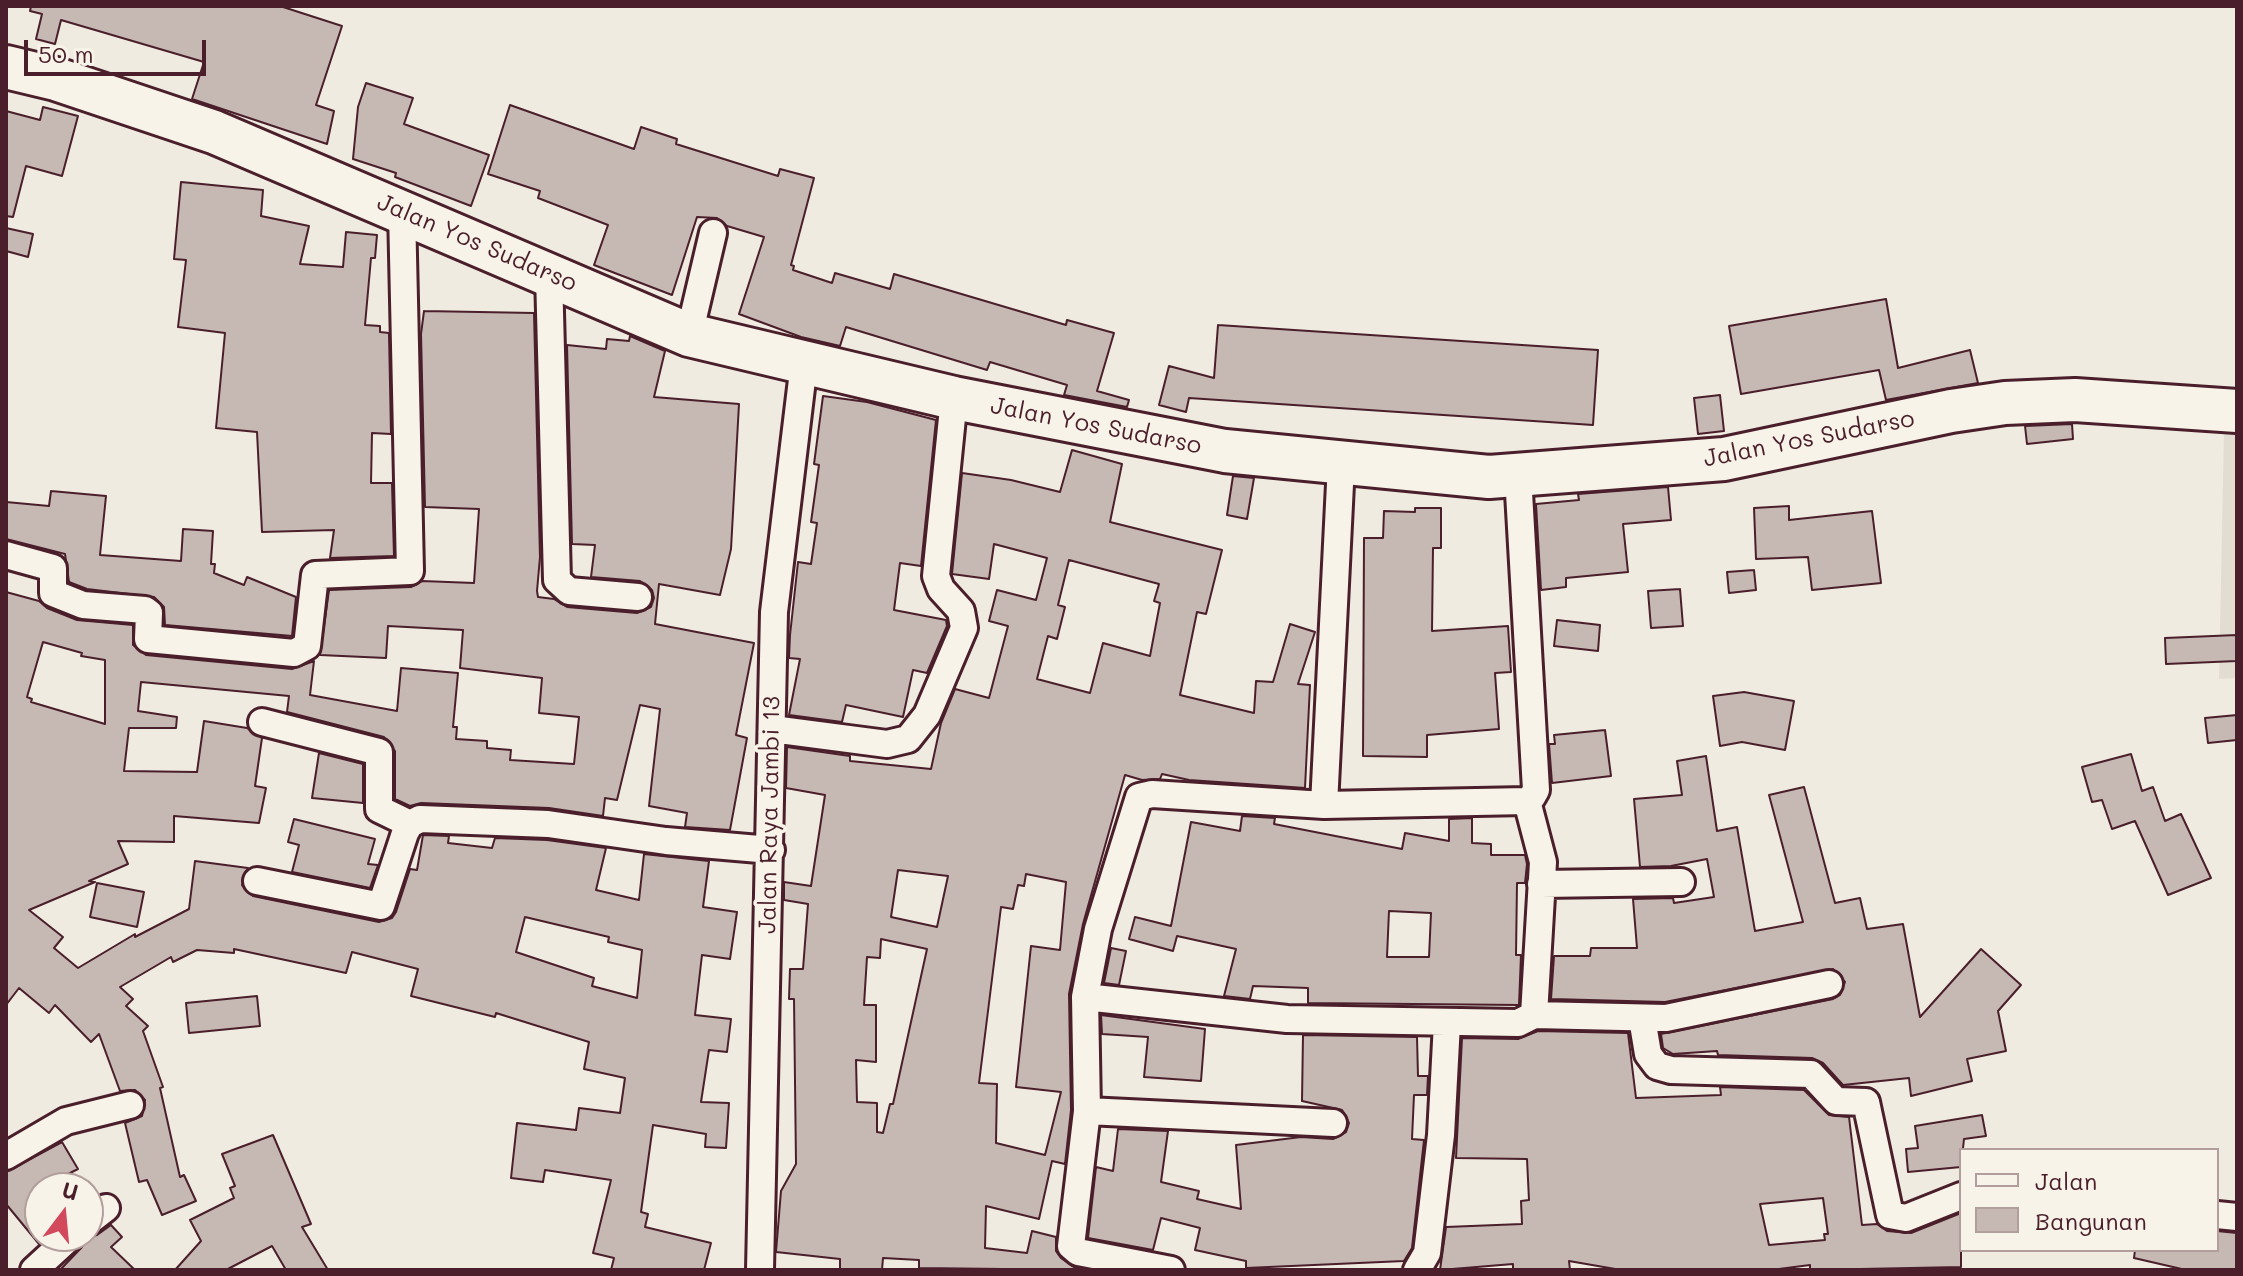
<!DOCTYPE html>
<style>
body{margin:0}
#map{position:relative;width:2243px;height:1276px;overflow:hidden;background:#f0ebe0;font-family:Mali,sans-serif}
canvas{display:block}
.frame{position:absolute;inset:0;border:8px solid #4a1f2b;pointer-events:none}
.legend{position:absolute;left:1959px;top:1148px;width:260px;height:104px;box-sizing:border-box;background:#f7f3e8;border:2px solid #b29e9c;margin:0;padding:10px 14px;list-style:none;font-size:24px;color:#4a1f2b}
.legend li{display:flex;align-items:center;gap:16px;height:40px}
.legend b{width:40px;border:2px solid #b29e9c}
.north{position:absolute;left:24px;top:1172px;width:80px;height:80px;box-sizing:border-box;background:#f7f3e8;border:2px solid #b29e9c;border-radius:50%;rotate:16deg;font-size:22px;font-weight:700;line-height:32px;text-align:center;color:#4a1f2b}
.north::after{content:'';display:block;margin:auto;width:28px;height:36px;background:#d1495b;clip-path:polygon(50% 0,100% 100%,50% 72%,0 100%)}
.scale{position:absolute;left:24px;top:40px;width:182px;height:36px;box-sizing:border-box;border:4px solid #4a1f2b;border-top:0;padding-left:10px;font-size:24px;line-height:28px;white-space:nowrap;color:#4a1f2b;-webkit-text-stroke:6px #f7f3e8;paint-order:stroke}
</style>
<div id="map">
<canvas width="2243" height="1276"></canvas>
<div class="frame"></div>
<ul class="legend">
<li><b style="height:10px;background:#f7f3e8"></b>Jalan</li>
<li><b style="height:22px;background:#c6b8b3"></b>Bangunan</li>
</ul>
<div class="north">U</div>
<div class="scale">50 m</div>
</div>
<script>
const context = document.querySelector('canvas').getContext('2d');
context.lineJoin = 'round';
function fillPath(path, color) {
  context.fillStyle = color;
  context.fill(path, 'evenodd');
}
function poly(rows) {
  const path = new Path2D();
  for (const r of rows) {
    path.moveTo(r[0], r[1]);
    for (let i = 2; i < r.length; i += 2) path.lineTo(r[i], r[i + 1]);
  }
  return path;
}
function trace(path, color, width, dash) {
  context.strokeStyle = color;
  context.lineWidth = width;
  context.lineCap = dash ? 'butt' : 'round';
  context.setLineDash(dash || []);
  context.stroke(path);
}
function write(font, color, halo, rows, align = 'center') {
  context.font = font + ' Mali,sans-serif';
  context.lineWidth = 7;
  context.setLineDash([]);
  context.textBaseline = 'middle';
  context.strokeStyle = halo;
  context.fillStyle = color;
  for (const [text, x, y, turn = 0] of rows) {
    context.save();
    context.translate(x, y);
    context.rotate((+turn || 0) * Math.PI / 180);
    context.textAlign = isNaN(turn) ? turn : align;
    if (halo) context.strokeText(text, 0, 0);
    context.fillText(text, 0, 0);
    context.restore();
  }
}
fillPath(poly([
 [2224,430,2237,431,2237,678,2219,679]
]), '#e3dcd2');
const building = poly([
 [31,6,280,6,342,26,316,105,334,111,327,144,192,99,204,62,61,20,55,44,36,39,42,14,30,11,31,6],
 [366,83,413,98,404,124,489,155,471,206,395,177,396,173,353,159,358,107,366,83],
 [510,105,634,149,641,127,677,139,676,144,778,176,780,169,814,178,791,265,794,266,793,270,832,283,835,273,890,289,894,274,1066,325,1067,320,1114,333,1097,391,1129,400,1127,407,1064,395,1067,385,990,362,987,370,846,327,840,346,801,337,739,314,764,237,727,226,717,218,697,217,672,295,594,265,608,225,538,198,540,191,488,174,510,105],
 [43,107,78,116,62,176,26,166,13,217,6,216,6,111,40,120,43,107],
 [181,182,263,190,261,216,309,226,300,264,343,267,346,232,377,235,375,258,371,258,365,325,380,326,380,332,389,333,391,434,372,433,371,483,392,483,394,556,330,558,334,530,262,532,257,432,216,428,225,333,178,327,186,260,174,259,181,182],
 [6,228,33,234,28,257,6,251,6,228],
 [1886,299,1898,368,1970,350,1978,383,1886,400,1879,370,1741,394,1729,326,1886,299],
 [424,311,534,313,540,557,537,591,538,597,554,599,567,607,637,613,651,607,654,598,652,590,640,581,591,577,595,545,572,544,567,345,606,349,607,339,629,341,630,336,665,351,654,397,739,404,731,549,720,595,659,584,655,624,754,643,736,735,747,738,730,830,685,827,687,813,649,806,660,709,640,705,617,800,605,798,603,816,549,808,421,803,410,806,395,799,395,751,384,737,287,712,289,696,141,682,138,711,177,717,176,728,129,728,124,771,197,772,204,721,247,728,262,738,255,786,266,788,259,823,174,816,174,842,118,841,128,864,89,881,95,882,29,910,63,937,54,948,78,968,135,934,135,937,189,909,195,861,248,868,242,885,253,896,379,922,392,918,396,912,410,869,417,870,423,835,449,836,448,843,492,848,495,838,547,840,606,848,596,890,639,900,644,854,709,861,703,907,737,912,730,959,702,955,695,1015,731,1019,727,1052,709,1050,701,1102,729,1103,726,1148,705,1147,706,1134,653,1125,641,1212,648,1214,645,1227,711,1243,704,1270,611,1270,614,1258,593,1253,611,1180,545,1170,543,1182,511,1178,517,1123,576,1130,579,1108,620,1113,625,1078,584,1069,589,1042,496,1013,495,1017,411,996,418,969,352,952,346,973,234,949,234,953,197,950,173,962,171,957,120,987,133,999,126,1006,148,1026,143,1031,163,1087,160,1088,180,1177,184,1175,196,1201,162,1215,147,1180,139,1182,125,1123,142,1116,145,1100,135,1090,120,1091,99,1034,91,1042,55,1005,49,1013,19,988,6,1005,6,592,39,601,47,608,77,620,133,625,133,645,146,655,292,669,314,661,310,695,397,711,401,668,458,673,453,727,457,727,456,739,487,741,487,748,511,750,510,760,574,764,579,717,539,713,542,678,460,668,463,630,388,626,386,658,320,655,329,590,411,587,422,581,474,583,479,509,425,507,421,334,424,311],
 [43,642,82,653,81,656,105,660,105,724,31,702,32,699,27,697,43,642],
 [525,917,609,937,608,942,642,950,637,998,592,986,594,978,516,952,525,917],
 [1218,325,1598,350,1593,425,1189,398,1186,412,1159,405,1169,366,1214,378,1218,325],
 [1720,395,1724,431,1698,434,1694,398,1720,395],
 [823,396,867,402,936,420,921,566,900,563,894,610,946,620,947,626,927,673,913,670,903,717,846,705,842,722,789,715,800,659,789,658,790,635,798,562,811,564,817,523,811,522,819,465,814,464,823,396],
 [2072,424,2073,439,2027,444,2025,426,2072,424],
 [1072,450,1122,464,1110,522,1222,550,1206,614,1197,612,1180,695,1254,713,1256,681,1273,682,1290,624,1315,632,1298,684,1310,685,1305,788,1189,780,1162,774,1160,779,1142,780,1125,775,1083,924,1069,994,1071,1110,1065,1164,1052,1161,1039,1219,986,1206,985,1248,1027,1253,1032,1231,1056,1237,1056,1251,1061,1258,1074,1267,1087,1270,919,1268,919,1260,883,1258,882,1270,840,1270,840,1259,776,1252,781,1191,796,1164,794,999,789,999,790,969,803,969,808,904,784,900,784,882,811,886,825,795,786,788,787,747,850,756,850,761,931,769,941,723,955,689,989,698,1008,626,989,621,997,590,1036,600,1047,558,994,544,989,579,952,574,962,473,1011,480,1060,492,1072,450],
 [1069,560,1159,584,1154,601,1160,603,1150,656,1103,643,1090,693,1037,679,1048,636,1057,639,1065,607,1058,605,1069,560],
 [898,870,948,876,937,927,891,917,898,870],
 [1026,874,1066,882,1060,950,1031,946,1016,1087,1061,1092,1045,1155,996,1143,997,1084,979,1083,1001,907,1013,909,1018,885,1024,886,1026,874],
 [881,939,927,949,893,1104,890,1104,883,1133,877,1132,877,1103,857,1102,856,1060,876,1062,876,1005,864,1005,867,957,880,958,881,939],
 [1233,476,1254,478,1247,519,1227,515,1233,476],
 [1668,487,1671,520,1623,524,1628,572,1566,578,1566,587,1541,590,1536,504,1579,500,1578,494,1668,487],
 [51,491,106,496,100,555,181,561,183,529,213,531,211,564,215,564,214,573,244,585,247,577,296,597,292,636,165,625,164,607,154,597,87,589,69,582,65,554,6,539,6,502,49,506,51,491],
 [1789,506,1789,520,1872,511,1881,583,1812,590,1808,557,1756,559,1754,508,1789,506],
 [1415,508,1441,508,1441,548,1433,548,1432,631,1508,626,1511,672,1495,673,1499,729,1427,735,1427,757,1363,756,1364,538,1383,538,1384,511,1415,512,1415,508],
 [1754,570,1756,590,1729,593,1727,572,1754,570],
 [1680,589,1683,626,1651,628,1648,591,1680,589],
 [1557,620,1600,625,1598,651,1554,646,1557,620],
 [2237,635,2237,661,2166,664,2165,638,2237,635],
 [1744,692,1794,701,1785,750,1742,742,1720,746,1713,696,1744,692],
 [2237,715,2237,740,2208,743,2205,718,2237,715],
 [1605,730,1611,776,1552,783,1549,744,1555,744,1554,735,1605,730],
 [319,753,363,764,363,803,312,798,319,753],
 [2131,754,2142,791,2153,787,2165,821,2181,814,2211,878,2168,895,2135,821,2112,829,2102,800,2092,802,2082,767,2131,754],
 [1706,756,1717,831,1737,827,1755,931,1803,922,1769,795,1804,787,1835,903,1860,898,1867,929,1903,924,1920,1017,1981,949,2021,985,1998,1011,2006,1051,1967,1059,1972,1081,1911,1096,1909,1078,1843,1085,1823,1063,1812,1058,1718,1055,1717,1051,1673,1054,1663,1048,1661,1034,1833,999,1840,995,1845,982,1833,969,1665,1002,1551,999,1554,956,1590,956,1591,948,1637,948,1633,899,1673,898,1674,903,1714,897,1707,859,1671,866,1640,867,1634,799,1682,795,1677,761,1706,756],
 [1242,816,1275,818,1274,824,1402,849,1405,833,1449,841,1449,819,1472,818,1472,843,1491,844,1491,855,1525,855,1527,864,1525,883,1517,883,1516,955,1521,955,1519,1005,1308,1003,1308,988,1253,986,1250,999,1224,996,1236,949,1177,936,1173,951,1129,939,1135,917,1171,926,1191,822,1240,831,1242,816],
 [1389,911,1431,913,1429,957,1387,957,1389,911],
 [294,819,375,839,368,864,378,865,370,888,292,872,299,845,288,842,294,819],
 [97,883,144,892,137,927,90,917,97,883],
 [1111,948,1126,951,1119,985,1104,983,1111,948],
 [257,996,260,1026,189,1033,186,1003,257,996],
 [1101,1015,1205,1029,1201,1081,1144,1077,1148,1037,1102,1034,1101,1015],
 [1538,1031,1628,1033,1636,1098,1721,1095,1720,1087,1804,1090,1829,1115,1849,1117,1862,1225,1877,1224,1887,1231,1911,1233,1961,1213,1961,1267,1810,1270,1810,1265,1771,1270,1621,1270,1569,1261,1570,1270,1513,1270,1513,1264,1440,1270,1446,1227,1522,1224,1521,1201,1529,1200,1527,1159,1456,1158,1462,1038,1518,1039,1538,1031],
 [1823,1198,1828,1234,1824,1234,1825,1240,1769,1245,1760,1204,1823,1198],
 [1303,1035,1417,1037,1418,1076,1428,1076,1427,1095,1414,1095,1412,1139,1424,1140,1412,1248,1404,1261,1246,1268,1246,1261,1195,1250,1200,1228,1161,1218,1153,1250,1088,1238,1096,1167,1113,1171,1118,1129,1168,1131,1161,1182,1199,1191,1197,1199,1241,1209,1236,1145,1301,1137,1333,1139,1346,1132,1349,1123,1342,1110,1302,1101,1303,1035],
 [1982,1115,1986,1136,1964,1139,1961,1167,1908,1172,1906,1149,1918,1148,1915,1126,1982,1115],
 [273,1135,311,1224,302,1227,328,1270,286,1270,272,1246,226,1270,175,1270,201,1241,190,1220,234,1198,230,1188,235,1186,222,1154,273,1135],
 [62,1142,78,1169,40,1188,40,1236,47,1236,39,1244,6,1204,6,1172,62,1142],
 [111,1225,122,1237,111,1247,135,1270,60,1270,82,1247,86,1238,97,1235,111,1225],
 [2217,1231,2237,1233,2237,1270,2186,1270,2134,1258,2135,1250,2217,1250,2217,1231]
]);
fillPath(building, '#c6b8b3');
trace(building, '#4a1f2b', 2);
const minor = poly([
 [549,274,557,580,569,591,638,597],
 [689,335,713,233],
 [6,555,53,568,53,593,83,605,145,610,149,613,148,639,294,653,307,646,315,575,410,571,402,210],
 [262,722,379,752,379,809,410,824],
 [772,729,887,744,908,739,927,715,964,628,961,611,941,589,936,576,954,398],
 [1527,801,1543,862,1534,1015],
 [1324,805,1341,464],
 [257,881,381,906,405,833,410,824,420,819,548,824,666,841,771,850],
 [1541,884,1681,882],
 [1085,997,1287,1019,1518,1023,1534,1015,1666,1018,1829,984],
 [1642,1018,1648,1054,1657,1066,1671,1070,1811,1074,1836,1101,1866,1102,1890,1215,1906,1218,1961,1196],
 [1087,1111,1333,1123],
 [6,1156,66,1121,130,1105],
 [2217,1215,2237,1217],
 [88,1222,106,1208],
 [34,1270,71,1236],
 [760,1270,774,612,804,363],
 [1171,1270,1078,1252,1071,1246,1087,1111,1085,997,1098,929,1139,797,1152,794,1324,805,1527,801,1532,797,1536,790,1518,475],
 [1417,1270,1427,1253,1441,1135,1447,1023]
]);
const trunk = poly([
 [6,67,56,79,214,132,689,335,954,398,1225,451,1489,477,1724,459,1951,411,2005,403,2075,400,2237,411]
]);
trace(minor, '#4a1f2b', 32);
trace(trunk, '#4a1f2b', 48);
trace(minor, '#f7f3e8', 26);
trace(trunk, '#f7f3e8', 42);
write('24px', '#4a1f2b', '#f7f3e8', [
 ["Jalan Yos Sudarso",477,243,23],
 ["Jalan Yos Sudarso",1096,426,11],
 ["Jalan Yos Sudarso",1809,439,-11],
 ["Jalan Raya Jambi 13",770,815,-89]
]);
</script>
